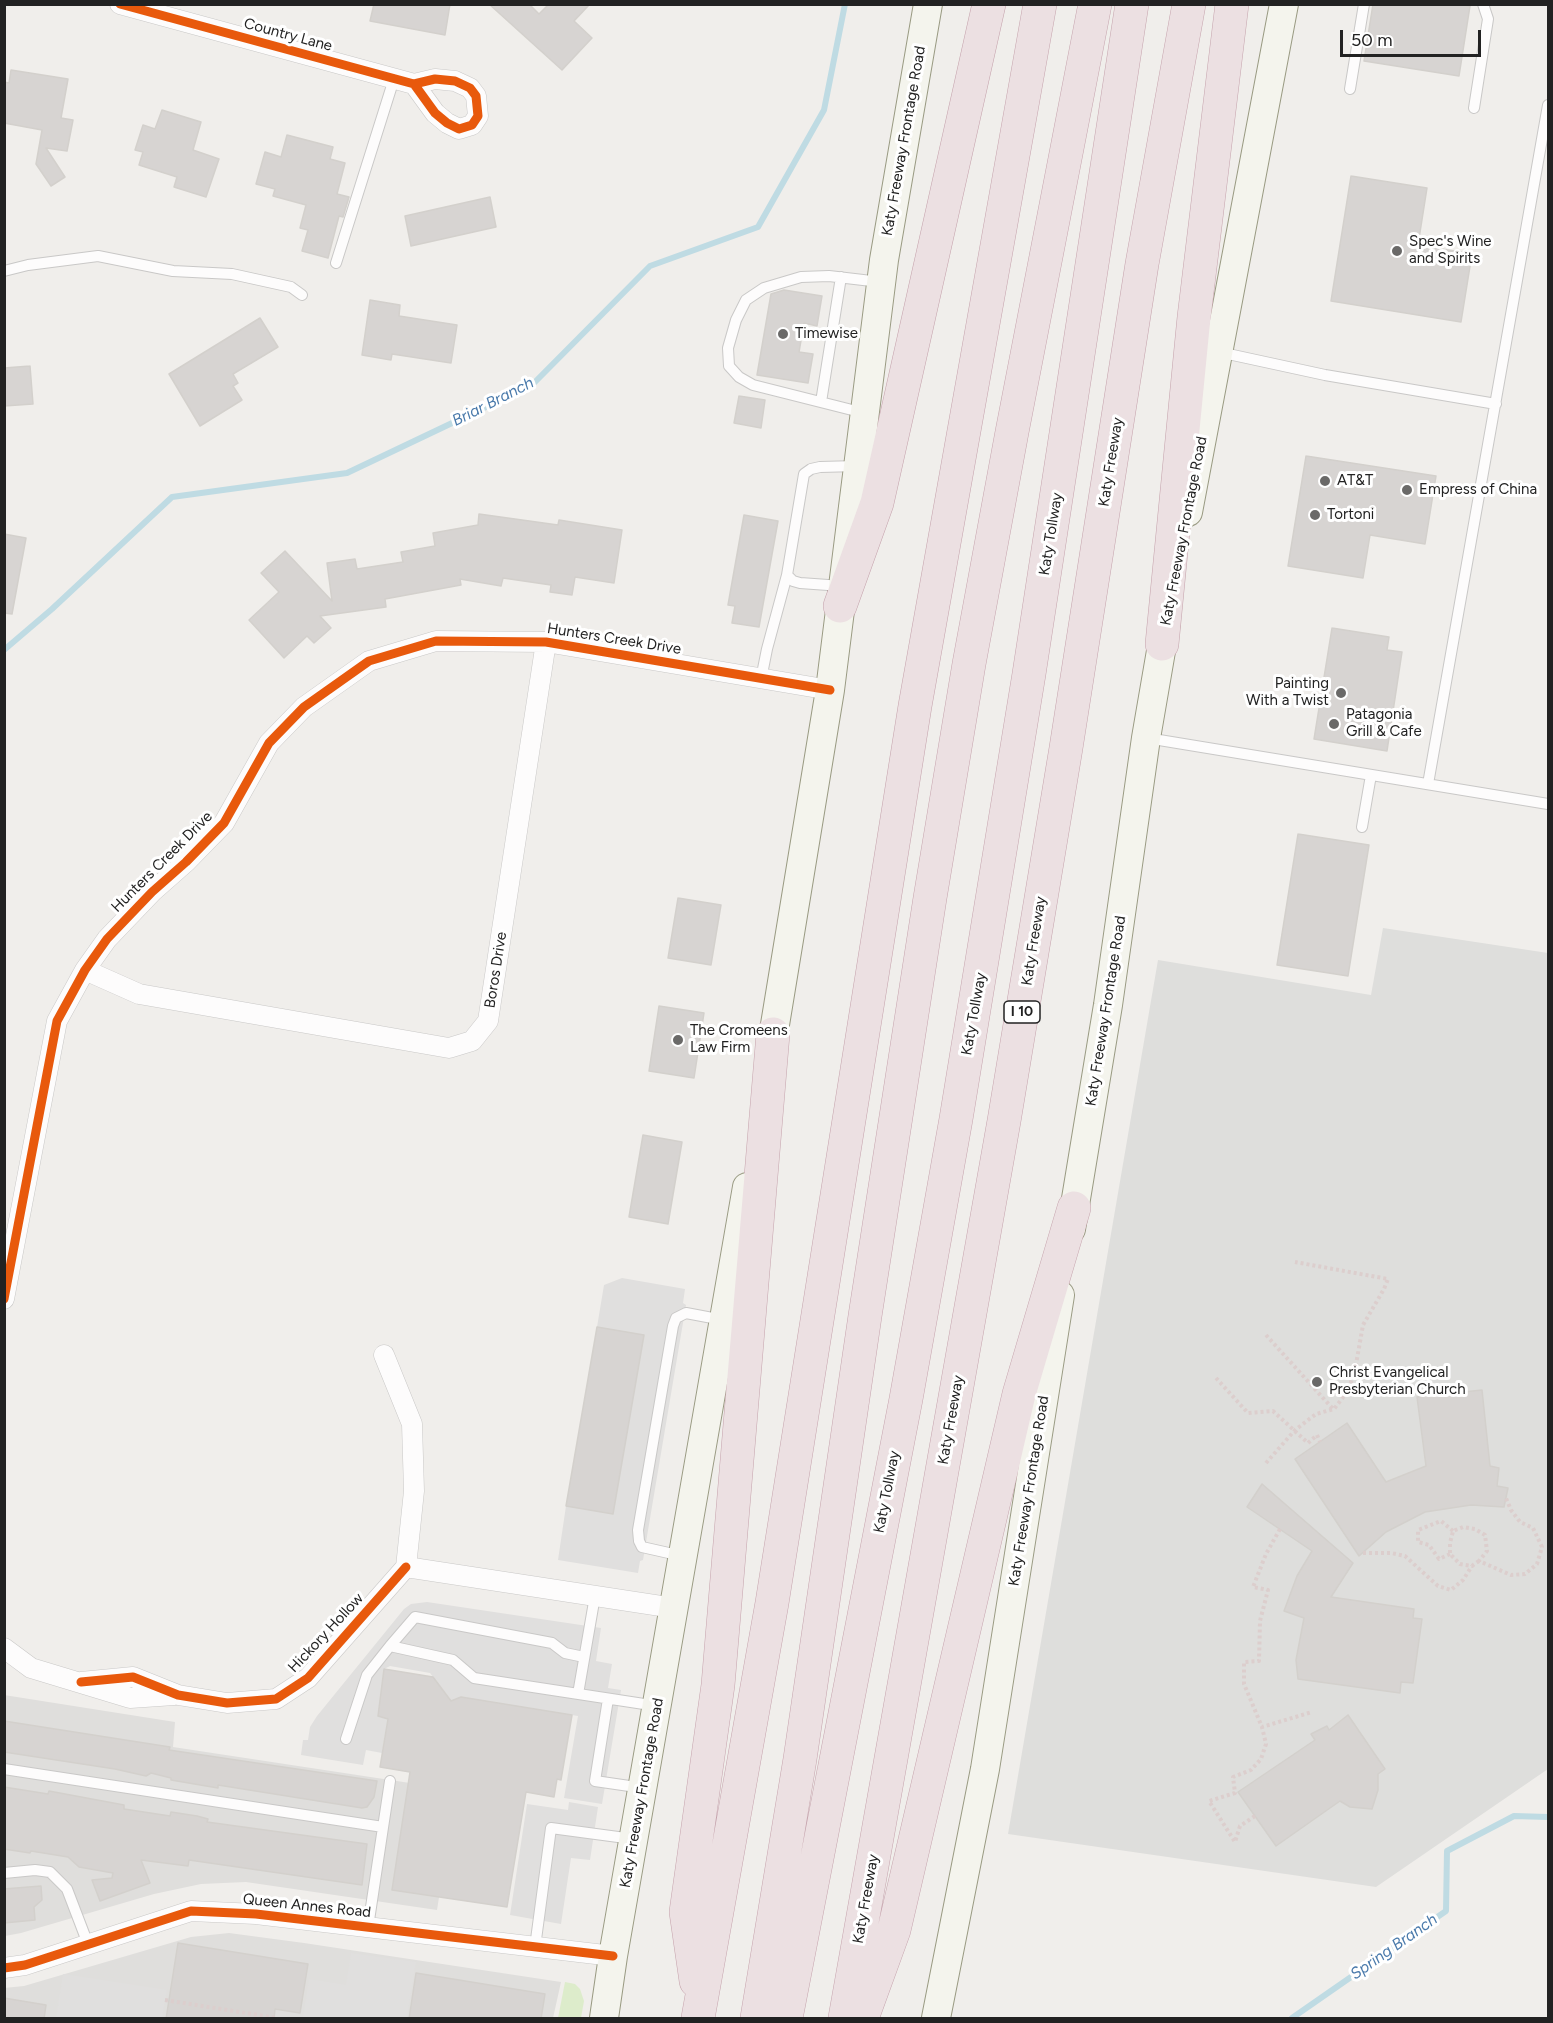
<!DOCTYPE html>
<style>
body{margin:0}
#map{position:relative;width:1553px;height:2023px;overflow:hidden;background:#f0eeeb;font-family:Figtree,sans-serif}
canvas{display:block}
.frame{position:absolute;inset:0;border:6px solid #222;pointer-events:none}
.scale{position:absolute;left:1340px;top:30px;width:141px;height:27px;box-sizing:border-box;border:3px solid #222;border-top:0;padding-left:8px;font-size:18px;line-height:21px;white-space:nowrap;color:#222;-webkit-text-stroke:4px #fff;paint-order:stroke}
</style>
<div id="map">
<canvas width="1553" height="2023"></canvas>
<div class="frame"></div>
<div class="scale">50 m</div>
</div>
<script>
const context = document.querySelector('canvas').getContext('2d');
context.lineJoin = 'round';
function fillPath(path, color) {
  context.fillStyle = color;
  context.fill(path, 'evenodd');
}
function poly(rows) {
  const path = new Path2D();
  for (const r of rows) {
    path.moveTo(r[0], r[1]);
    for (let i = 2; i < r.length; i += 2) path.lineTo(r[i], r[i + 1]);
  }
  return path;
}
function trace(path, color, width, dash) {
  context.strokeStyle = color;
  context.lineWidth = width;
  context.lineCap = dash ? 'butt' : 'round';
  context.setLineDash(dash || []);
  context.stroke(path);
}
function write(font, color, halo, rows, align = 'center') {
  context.font = font + ' Figtree,sans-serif';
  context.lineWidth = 6;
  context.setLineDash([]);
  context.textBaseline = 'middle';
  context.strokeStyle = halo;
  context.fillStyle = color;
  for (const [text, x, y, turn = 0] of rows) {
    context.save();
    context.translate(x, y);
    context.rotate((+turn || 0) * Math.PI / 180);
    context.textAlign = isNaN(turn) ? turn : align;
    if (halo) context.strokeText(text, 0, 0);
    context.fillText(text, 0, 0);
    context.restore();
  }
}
fillPath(poly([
 [4,1695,175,1722,173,1747,456,1790,437,1910,246,1882,201,1884,154,1894,21,1933,5,1936],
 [229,1933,304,1943,561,1982,553,2018,5,2018,4,1988,24,1986,191,1937]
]), '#dfdedc');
fillPath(poly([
 [1383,928,1548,953,1548,1769,1376,1887,1008,1834,1158,960,1371,995]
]), '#dededc');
fillPath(poly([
 [565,1982,575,1984,580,1989,584,2001,581,2018,558,2018]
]), '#ddeccb');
fillPath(poly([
 [622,1278,685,1289,683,1303,686,1305,643,1560,640,1561,638,1573,558,1560,566,1506,613,1513,644,1335,597,1327,604,1285],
 [427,1602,601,1628,596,1661,612,1664,608,1688,621,1690,602,1804,564,1798,578,1716,461,1697,451,1701,430,1673,390,1666,384,1669,378,1716,388,1719,382,1753,366,1750,363,1765,301,1755,303,1740,308,1740,310,1727,317,1716,404,1609,411,1604],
 [569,1802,598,1807,590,1860,571,1858,561,1924,510,1915,527,1804,568,1810],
 [351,1953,416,1962,407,2018,303,2018,309,1979,346,1985],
 [63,1974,167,1990,162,2018,56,2018]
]), '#e0dfde');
trace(poly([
 [4,650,52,609,172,497,347,473,532,385,650,266,758,227,824,110,845,4],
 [1292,2018,1446,1911,1447,1851,1514,1816,1548,1817]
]), '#bfdbe3', 6);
const building = poly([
 [374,4,450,4,445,35,370,21,374,4],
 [489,4,529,4,539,14,549,4,590,4,574,21,592,38,562,70,489,4],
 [1373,4,1458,4,1470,6,1459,76,1364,61,1373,4],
 [11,70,68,79,61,118,73,120,67,151,46,148,65,177,51,186,36,164,42,130,4,123,4,82,9,83,11,70],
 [162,110,201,122,193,150,219,159,206,197,174,187,177,177,139,165,143,152,135,150,143,125,155,129,162,110],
 [287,135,333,147,330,159,345,163,337,194,349,197,343,217,339,216,328,258,302,251,308,230,300,228,306,205,273,196,275,189,256,184,265,152,281,157,287,135],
 [1351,176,1427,188,1418,245,1472,254,1461,322,1331,301,1351,176],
 [490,197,496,227,411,246,405,216,490,197],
 [784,290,822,296,817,326,804,323,799,352,813,354,808,383,757,375,771,294,784,290],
 [370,300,400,305,399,316,457,325,451,363,392,354,391,360,362,355,370,300],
 [260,318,278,347,233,374,238,383,233,386,242,400,200,426,169,374,260,318],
 [30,366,33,404,4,406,4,368,30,366],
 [739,396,765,400,761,428,734,423,739,396],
 [1306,456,1436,476,1425,544,1370,535,1363,578,1288,566,1306,456],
 [479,514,558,525,559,520,622,530,614,583,575,577,572,595,550,592,551,585,503,578,501,586,460,579,461,585,385,599,386,607,320,616,331,628,314,643,307,636,284,658,249,620,279,592,261,573,285,551,332,601,327,563,355,559,357,569,403,562,401,552,435,546,433,533,478,525,479,514],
 [744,515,778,521,759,627,732,623,735,606,728,605,744,515],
 [4,534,26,538,12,614,4,613,4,534],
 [1332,628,1389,637,1387,650,1402,652,1387,751,1314,739,1332,628],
 [1298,834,1369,845,1348,976,1277,965,1298,834],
 [678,898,721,905,711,965,668,958,678,898],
 [659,1006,704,1013,694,1078,649,1071,659,1006],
 [643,1135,682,1142,668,1224,629,1217,643,1135],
 [597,1327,644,1335,613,1514,566,1506,597,1327],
 [1482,1390,1490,1466,1499,1468,1497,1486,1508,1488,1504,1507,1471,1505,1425,1512,1386,1532,1359,1556,1295,1459,1347,1423,1386,1482,1426,1466,1417,1397,1482,1390],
 [1262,1484,1353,1563,1331,1597,1414,1609,1413,1618,1422,1619,1413,1683,1401,1682,1400,1693,1298,1679,1296,1660,1304,1618,1284,1611,1297,1576,1312,1551,1247,1507,1262,1484],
 [384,1669,433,1677,451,1701,461,1697,572,1715,561,1780,557,1779,554,1797,526,1792,507,1907,392,1890,410,1772,380,1767,388,1719,378,1716,384,1669],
 [1348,1715,1385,1769,1378,1774,1378,1790,1372,1809,1350,1807,1340,1801,1276,1846,1238,1792,1315,1740,1311,1734,1327,1726,1329,1730,1348,1715],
 [4,1721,170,1747,169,1750,377,1781,374,1797,367,1807,362,1808,218,1785,218,1788,171,1780,171,1778,151,1773,146,1776,115,1769,4,1752,4,1721],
 [4,1787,48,1794,49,1791,124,1805,124,1809,170,1816,171,1812,197,1816,208,1819,207,1822,367,1844,362,1885,189,1860,188,1866,141,1860,150,1883,100,1901,92,1880,112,1878,113,1873,79,1867,68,1857,31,1851,30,1853,4,1849,4,1787],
 [41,1886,42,1900,34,1907,35,1920,4,1923,4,1889,41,1886],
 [178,1943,308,1964,300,2013,275,2009,274,2019,166,2019,178,1943],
 [416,1973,545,1994,541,2019,409,2019,416,1973],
 [4,1998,46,2005,44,2019,4,2019,4,1998]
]);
fillPath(building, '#d7d4d2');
trace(building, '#d3d0cc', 1.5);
const lane = poly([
 [1350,89,1364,4],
 [1474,108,1488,19,1483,4],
 [336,263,394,79],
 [4,271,28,265,98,256,173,271,232,274,291,287,302,295],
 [1219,352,1325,375,1496,404],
 [821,402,841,277],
 [864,413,753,385,739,377,729,366,728,348,736,320,746,300,764,288,801,277,829,276,880,282],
 [842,586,800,583,793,581,787,575,804,474,811,469,820,467,857,466],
 [761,679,767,649,787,575],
 [1147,738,1548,804],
 [1428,784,1548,105],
 [1362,827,1371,775],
 [682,1556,642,1547,639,1541,638,1530,673,1326,676,1318,686,1313,723,1320],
 [390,1646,415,1617,552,1643,565,1653,584,1657],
 [578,1694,595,1596],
 [608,1699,595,1781,643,1788],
 [346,1739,367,1675,390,1646,453,1660,474,1678,657,1706],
 [4,1769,383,1827],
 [4,1873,35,1870,50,1872,67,1889,88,1944],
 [368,1927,390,1781],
 [535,1947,551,1828,633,1839]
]);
const street = poly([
 [120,4,414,84,435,79,455,81,470,88,476,96,478,116,472,125,459,129,447,123,435,113,414,84],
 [85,970,139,994,449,1048,472,1041,488,1021,546,642],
 [4,1299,57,1021,85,970,107,939,152,892,186,862,224,823,269,743,304,707,369,661,436,641,546,642,830,690],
 [384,1355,412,1424,414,1491,406,1567],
 [406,1567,674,1608],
 [4,1648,31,1668,130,1698,174,1695],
 [81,1682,133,1677,178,1695,227,1703,276,1699,308,1678,406,1567],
 [4,1968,25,1965,191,1911,256,1914,613,1956]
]);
const secondary = poly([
 [1188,512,1284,4],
 [770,1055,830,690,884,260,928,4],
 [1071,1229,1108,1005,1146,738,1166,622],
 [604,2018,613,1956,747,1187],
 [936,2018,985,1769,1060,1295]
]);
const highway = poly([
 [840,606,877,503,989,4],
 [1162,644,1194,317,1232,4],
 [696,1981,686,1912,718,1685,773,1034],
 [698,2018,772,1603,915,706,1040,4],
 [757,2018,800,1759,865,1316,930,898,969,664,1012,432,1095,4],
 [786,2018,906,1399,956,1119,1029,674,1132,4],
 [845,2018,1004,1121,1066,748,1142,264,1189,4],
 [862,2018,894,1930,1019,1394,1074,1208]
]);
trace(lane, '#c9c8c7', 12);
trace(street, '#c9c8c7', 21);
trace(secondary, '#999a82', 30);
trace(highway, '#c5a2ac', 34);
trace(poly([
 [1266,1335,1333,1409],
 [1216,1378,1248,1413,1273,1411,1308,1443,1317,1435,1320,1442],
 [1266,1463,1295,1430,1316,1414,1334,1409,1348,1391,1355,1370,1363,1325,1384,1289,1388,1279,1295,1262],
 [1280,1529,1266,1554,1253,1587,1268,1590,1260,1621,1259,1661,1244,1662,1244,1684,1262,1727,1312,1712],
 [1363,1553,1391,1553,1405,1556,1438,1586,1451,1590,1463,1580,1472,1566],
 [1450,1554,1439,1559,1429,1545,1418,1542,1418,1530,1441,1521,1453,1531],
 [1479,1561,1472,1566,1460,1564,1450,1554,1450,1543,1453,1531,1463,1527,1475,1529,1485,1535,1487,1551,1479,1561,1511,1575,1525,1574,1537,1564,1542,1547,1533,1528,1520,1522,1511,1510,1506,1498],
 [1255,1816,1240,1826,1235,1842,1209,1801,1235,1793,1233,1777,1251,1770,1261,1759,1266,1744,1262,1727],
 [165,2000,277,2018]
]), '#dccecd', 4, [3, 3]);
trace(lane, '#fdfcfc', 10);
trace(street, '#fdfcfc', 20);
trace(secondary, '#f4f4ed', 28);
trace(highway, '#ece0e2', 33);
trace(poly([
 [120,4,414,84,435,79,455,81,470,88,476,96,478,116,472,125,459,129,447,123,435,113,414,84],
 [4,1299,57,1021,85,970,107,939,152,892,186,862,224,823,269,743,304,707,369,661,436,641,546,642,830,690],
 [81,1682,133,1677,178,1695,227,1703,276,1699,308,1678,406,1567],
 [4,1968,25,1965,191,1911,256,1914,613,1956]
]), '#e8590c', 9);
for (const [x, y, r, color] of [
 [1397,251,6,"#6a6968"],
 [783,334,6,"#6a6968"],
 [1325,481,6,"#6a6968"],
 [1407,490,6,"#6a6968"],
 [1315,515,6,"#6a6968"],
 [1341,693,6,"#6a6968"],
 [1334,724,6,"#6a6968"],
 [678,1040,6,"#6a6968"],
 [1317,1382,6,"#6a6968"]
]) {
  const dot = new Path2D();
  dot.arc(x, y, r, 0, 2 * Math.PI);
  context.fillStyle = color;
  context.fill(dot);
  trace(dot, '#fff', 2);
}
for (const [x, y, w] of [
 [1022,1012,36]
]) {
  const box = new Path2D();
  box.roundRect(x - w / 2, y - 11, w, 22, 4.5);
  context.fillStyle = '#fff';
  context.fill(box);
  trace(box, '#222', 1.5);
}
write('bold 14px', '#222', null, [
 ["I 10",1022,1012]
]);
write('15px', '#222', '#fff', [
 ["Country Lane",288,35,15],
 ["Katy Freeway Frontage Road",904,141,-80],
 ["Katy Freeway",1111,462,-81],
 ["Katy Freeway Frontage Road",1184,531,-79],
 ["Katy Tollway",1051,534,-81],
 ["Hunters Creek Drive",614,639,9],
 ["Hunters Creek Drive",162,862,-45],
 ["Katy Freeway",1034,941,-81],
 ["Boros Drive",496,970,-81],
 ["Katy Freeway Frontage Road",1106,1011,-81],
 ["Katy Tollway",974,1014,-80],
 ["Katy Freeway",951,1420,-80],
 ["Katy Freeway Frontage Road",1029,1491,-81],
 ["Katy Tollway",887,1492,-79],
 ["Hickory Hollow",326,1633,-47],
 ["Katy Freeway Frontage Road",642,1793,-80],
 ["Katy Freeway",866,1899,-80],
 ["Queen Annes Road",307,1906,6]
]);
write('15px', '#222', '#fff', [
 ["Spec's Wine",1409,242],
 ["and Spirits",1409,259],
 ["Timewise",795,334],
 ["AT&T",1337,481],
 ["Empress of China",1419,490],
 ["Tortoni",1327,515],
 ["Painting",1329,684,"right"],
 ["With a Twist",1329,701,"right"],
 ["Patagonia",1346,715],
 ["Grill & Cafe",1346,732],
 ["The Cromeens",690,1031],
 ["Law Firm",690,1048],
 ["Christ Evangelical",1329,1373],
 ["Presbyterian Church",1329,1390]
], 'left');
write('italic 16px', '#4a7aab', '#fff', [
 ["Briar Branch",493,402,-27],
 ["Spring Branch",1394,1947,-35]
]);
</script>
